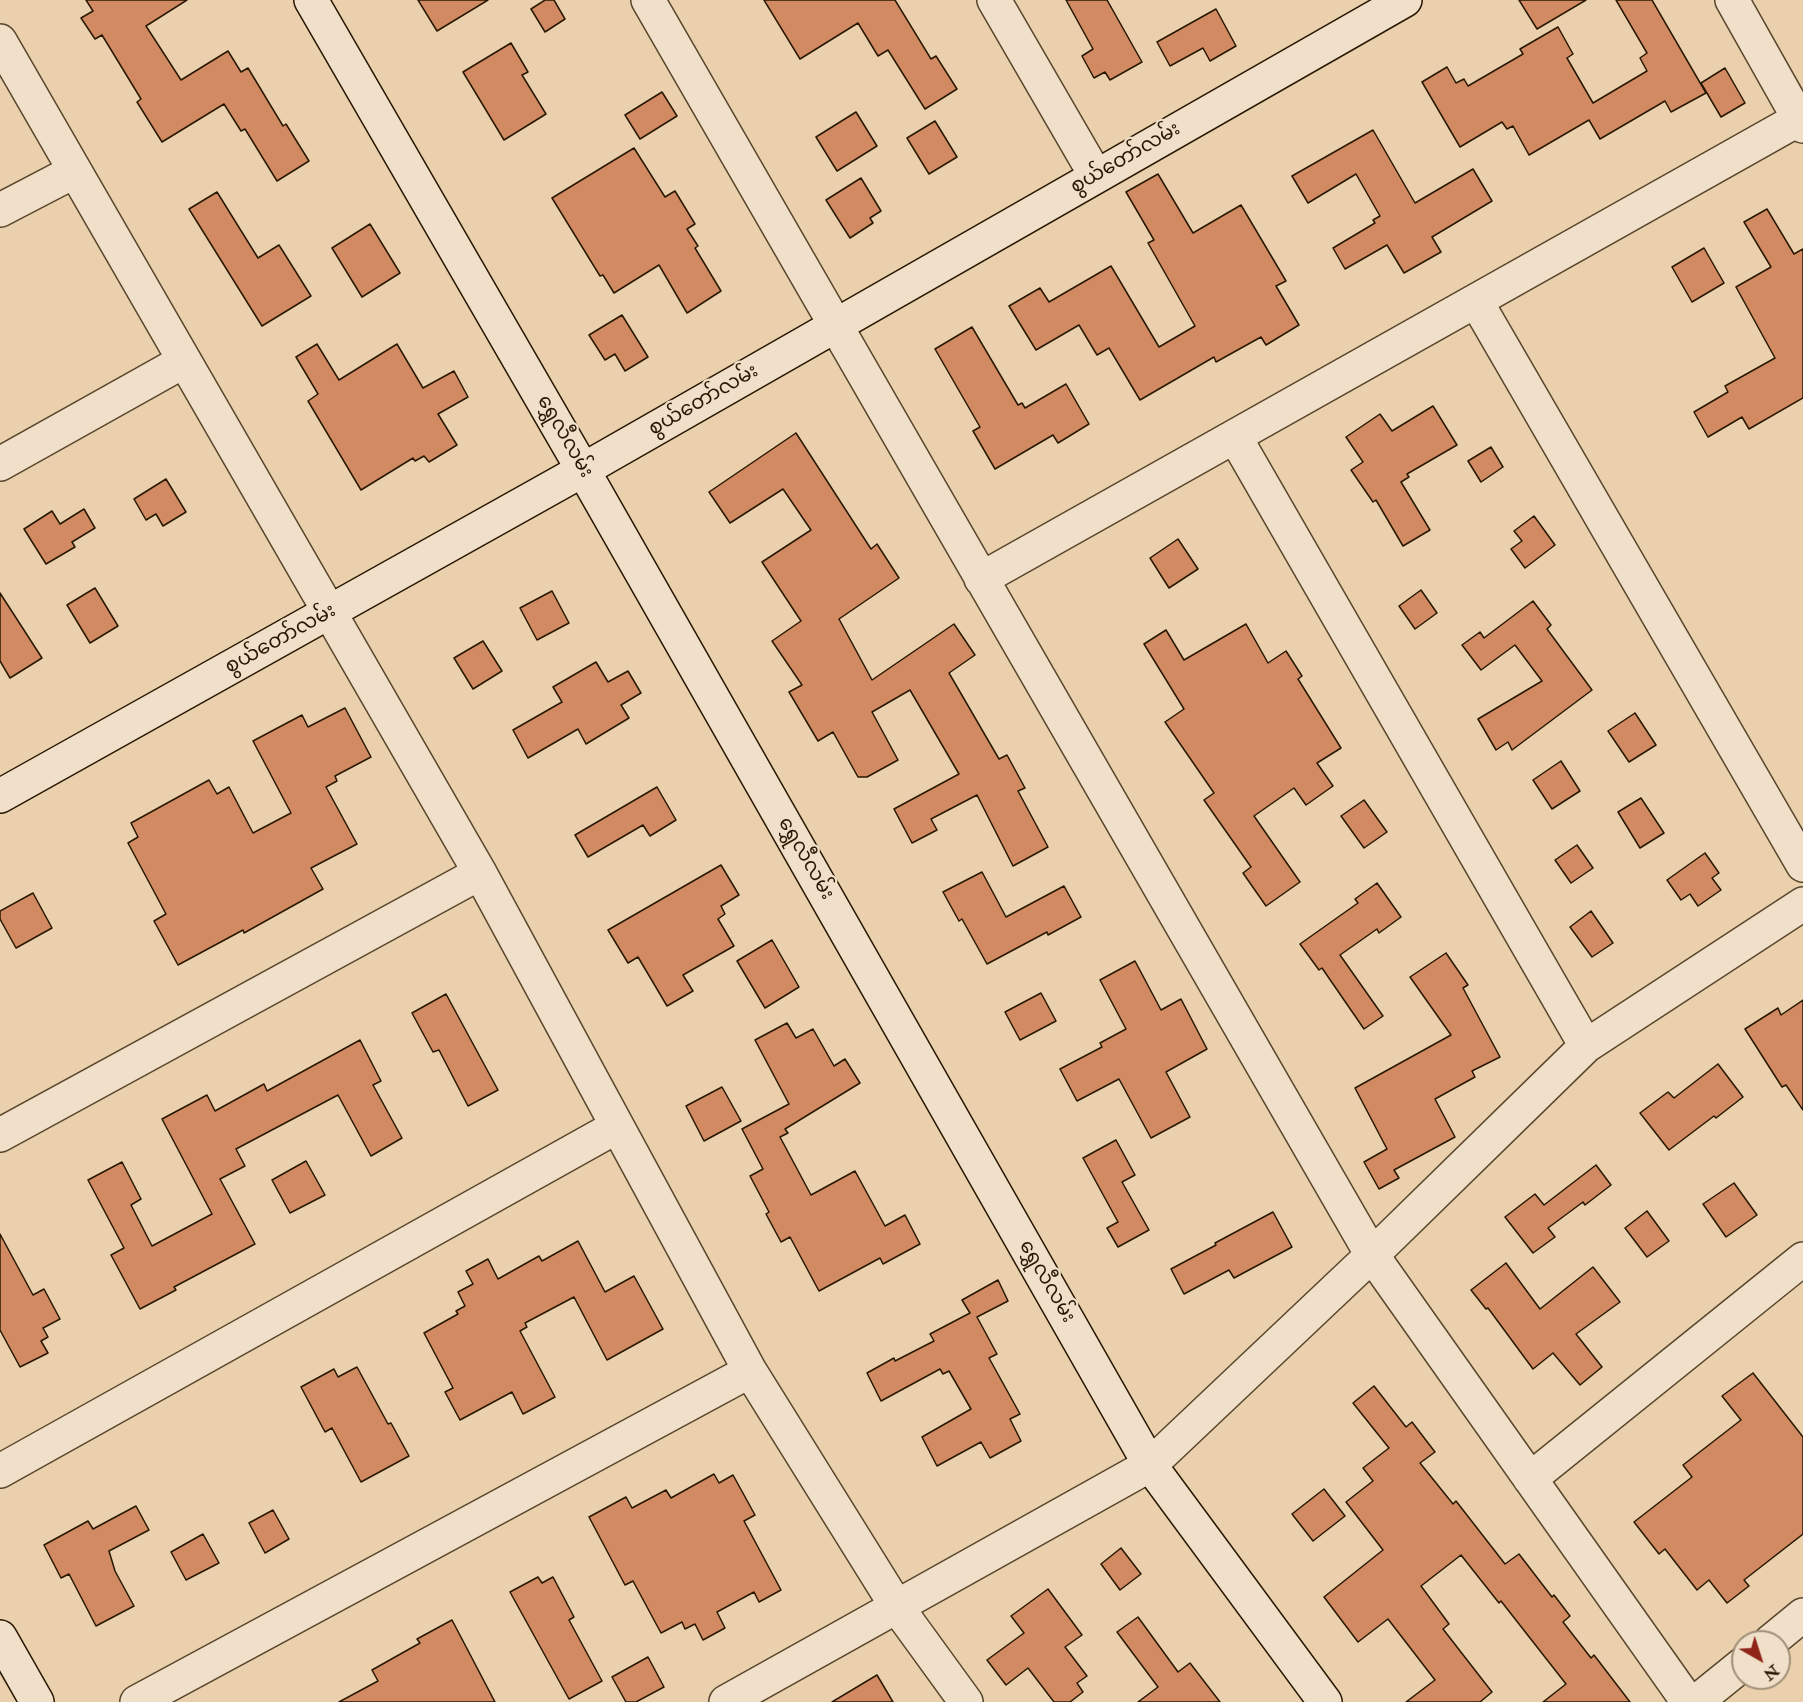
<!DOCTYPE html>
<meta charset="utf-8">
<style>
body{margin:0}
#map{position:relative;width:1803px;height:1702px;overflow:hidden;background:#ead0ac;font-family:"IM FELL Double Pica",serif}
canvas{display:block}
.north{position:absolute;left:1731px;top:1630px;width:60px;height:60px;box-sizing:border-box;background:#f1e0c9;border:2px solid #a19079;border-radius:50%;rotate:141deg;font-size:16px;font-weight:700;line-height:24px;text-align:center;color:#281801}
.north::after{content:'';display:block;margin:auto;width:21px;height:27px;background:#8f2418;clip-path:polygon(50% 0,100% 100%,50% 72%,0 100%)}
</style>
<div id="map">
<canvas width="1803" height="1702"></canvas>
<div class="north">N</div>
</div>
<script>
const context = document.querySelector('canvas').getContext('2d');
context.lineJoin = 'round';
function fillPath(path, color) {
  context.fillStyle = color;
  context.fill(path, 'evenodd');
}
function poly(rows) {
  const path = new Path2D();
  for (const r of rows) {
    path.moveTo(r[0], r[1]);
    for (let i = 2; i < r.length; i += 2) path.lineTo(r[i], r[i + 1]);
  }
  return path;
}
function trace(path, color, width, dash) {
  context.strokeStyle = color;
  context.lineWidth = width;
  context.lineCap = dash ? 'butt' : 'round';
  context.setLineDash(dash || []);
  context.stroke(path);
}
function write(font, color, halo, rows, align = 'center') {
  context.font = font + ' "IM FELL Double Pica","Noto Sans Myanmar",serif';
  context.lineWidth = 4.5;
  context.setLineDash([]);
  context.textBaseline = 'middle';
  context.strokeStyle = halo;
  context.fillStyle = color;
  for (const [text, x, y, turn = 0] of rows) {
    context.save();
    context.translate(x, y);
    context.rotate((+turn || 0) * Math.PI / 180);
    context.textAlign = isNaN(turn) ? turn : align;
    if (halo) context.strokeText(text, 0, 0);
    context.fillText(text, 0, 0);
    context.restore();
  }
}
const building = poly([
 [86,0,187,0,146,26,181,80,228,51,241,72,248,68,283,126,286,124,309,161,277,181,245,129,241,131,224,104,162,142,137,102,141,99,102,35,95,39,81,18,93,11,86,0],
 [418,0,488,0,437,31,418,0],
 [545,0,554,0,565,19,545,32,531,9,545,0],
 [764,0,895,0,931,59,936,56,957,89,925,109,888,50,878,56,858,23,800,59,764,0],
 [1066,0,1107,0,1142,62,1110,80,1105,72,1094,78,1082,56,1093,49,1066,0],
 [1519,0,1586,0,1537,29,1519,0],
 [1616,0,1652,0,1706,93,1671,112,1665,101,1600,139,1589,120,1529,155,1513,126,1507,129,1502,122,1460,147,1422,82,1447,67,1456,83,1464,79,1468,86,1523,54,1520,49,1558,27,1573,54,1567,58,1593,103,1647,71,1640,58,1647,53,1616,0],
 [1216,9,1236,46,1210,61,1203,48,1170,66,1157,42,1216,9],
 [511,43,528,72,522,75,546,114,504,140,463,72,511,43],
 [1725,68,1745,103,1721,117,1701,83,1725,68],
 [662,92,677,116,640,139,625,115,662,92],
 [856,112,877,146,837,171,816,137,856,112],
 [935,121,957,157,929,174,907,138,935,121],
 [1373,130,1415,203,1473,169,1492,201,1432,237,1441,252,1404,273,1387,245,1345,269,1333,248,1375,223,1373,220,1380,216,1356,174,1308,203,1292,176,1373,130],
 [634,148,665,197,675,191,695,224,687,229,698,246,695,248,721,291,687,313,659,265,614,293,603,275,600,276,552,198,634,148],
 [1158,174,1193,233,1241,205,1286,281,1276,286,1299,325,1266,345,1261,337,1216,362,1214,357,1140,400,1109,348,1097,355,1079,325,1036,350,1009,306,1040,288,1049,302,1111,266,1159,347,1195,326,1148,243,1154,240,1126,192,1158,174],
 [861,178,881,211,870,218,873,223,850,238,826,200,861,178],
 [217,192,258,258,279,245,311,296,262,326,189,209,217,192],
 [1767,209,1794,254,1803,249,1803,398,1749,429,1742,417,1708,437,1694,412,1728,392,1725,386,1775,358,1736,287,1771,267,1744,222,1767,209],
 [370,224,400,273,362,297,332,248,370,224],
 [1704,248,1724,283,1692,302,1672,267,1704,248],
 [622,315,648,357,625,371,615,354,605,360,589,335,622,315],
 [972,327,1018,405,1022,403,1025,408,1066,384,1089,424,1058,443,1053,435,995,469,973,431,980,427,935,349,972,327],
 [317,344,339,380,397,344,423,388,454,371,468,397,438,414,457,445,429,462,424,456,415,461,413,458,361,490,308,401,318,394,296,357,317,344],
 [1433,406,1457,445,1407,474,1409,477,1401,482,1430,530,1403,546,1376,500,1373,502,1351,470,1363,462,1346,437,1380,414,1392,431,1433,406],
 [796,433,871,549,877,544,899,578,839,619,872,680,954,624,975,655,949,673,999,759,1007,755,1025,788,1018,791,1048,847,1013,866,977,795,931,819,937,830,912,843,894,809,959,774,910,690,872,712,898,760,867,777,858,777,833,732,818,741,789,692,802,685,772,641,801,621,762,562,811,530,783,489,730,523,709,492,796,433],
 [1491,447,1503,467,1481,482,1468,461,1491,447],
 [166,479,186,512,163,526,156,514,146,520,134,499,166,479],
 [84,509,95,528,72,542,75,547,46,564,24,529,52,511,60,524,84,509],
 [1534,516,1555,545,1525,568,1511,549,1522,541,1514,531,1534,516],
 [1178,539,1198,569,1169,588,1150,558,1178,539],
 [95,588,118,626,90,643,67,605,95,588],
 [1421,590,1437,613,1415,629,1399,606,1421,590],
 [552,591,569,623,537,640,520,608,552,591],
 [0,593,42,658,10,678,0,661,0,593],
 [1533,601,1551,625,1547,629,1592,690,1512,750,1508,742,1496,750,1478,719,1542,681,1515,645,1481,670,1462,645,1480,632,1484,638,1533,601],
 [1246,624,1268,663,1286,651,1302,676,1298,679,1341,748,1317,763,1333,786,1306,805,1294,788,1254,816,1300,882,1266,906,1243,873,1251,867,1204,800,1214,793,1165,722,1184,709,1144,644,1166,630,1184,660,1246,624],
 [483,641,502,671,473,689,454,658,483,641],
 [596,662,608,682,628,671,641,693,621,705,629,718,586,744,578,729,528,758,513,730,562,702,553,687,596,662],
 [345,708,371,757,335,776,337,781,326,787,357,844,311,868,323,889,244,933,243,930,178,965,154,921,166,914,128,843,138,837,131,823,209,780,217,794,229,787,253,833,291,813,253,741,302,715,308,727,345,708],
 [1635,713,1656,745,1629,762,1608,731,1635,713],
 [1561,761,1580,791,1552,809,1533,780,1561,761],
 [657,787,676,820,650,836,643,825,588,857,575,835,657,787],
 [1641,798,1664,833,1640,848,1618,812,1641,798],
 [1364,800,1387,832,1364,848,1341,816,1364,800],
 [1577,845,1593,868,1571,883,1555,860,1577,845],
 [1705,853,1719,873,1712,878,1721,890,1698,906,1690,894,1681,900,1667,880,1705,853],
 [721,865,739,895,721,906,725,914,718,919,734,946,683,975,693,991,667,1006,638,957,628,963,608,930,721,865],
 [982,872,1006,917,1064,886,1081,917,1048,935,1047,932,987,964,962,919,959,921,943,892,982,872],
 [1377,883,1401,917,1379,933,1377,929,1340,955,1383,1016,1364,1029,1322,968,1319,970,1300,944,1358,903,1355,899,1377,883],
 [33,893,52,928,16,948,0,919,0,911,33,893],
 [1591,911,1613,943,1592,957,1570,927,1591,911],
 [772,940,799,987,765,1008,737,961,772,940],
 [1446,953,1468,985,1463,988,1500,1057,1472,1071,1475,1077,1435,1099,1455,1137,1394,1170,1399,1178,1379,1189,1364,1162,1387,1149,1355,1088,1451,1035,1410,977,1446,953],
 [1135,961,1161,1010,1181,999,1207,1049,1166,1072,1190,1117,1151,1138,1119,1079,1077,1101,1060,1069,1102,1047,1100,1043,1126,1029,1100,980,1135,961],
 [1041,993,1056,1021,1020,1040,1005,1012,1041,993],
 [446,994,498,1090,468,1106,439,1050,433,1052,412,1013,446,994],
 [1803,1000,1803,1110,1786,1085,1782,1087,1745,1029,1778,1008,1781,1015,1803,1000],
 [787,1023,796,1038,813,1029,834,1066,845,1059,860,1083,785,1129,788,1133,780,1137,811,1195,855,1171,885,1226,905,1215,920,1244,883,1264,880,1258,819,1291,790,1237,781,1242,766,1214,769,1212,750,1176,763,1169,742,1129,789,1104,755,1040,787,1023],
 [360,1040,381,1081,373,1085,402,1138,371,1156,338,1095,236,1149,245,1166,220,1179,255,1244,174,1287,176,1290,140,1309,111,1255,124,1248,88,1180,122,1162,141,1199,131,1205,152,1246,212,1214,162,1119,207,1095,215,1111,264,1084,267,1091,360,1040],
 [1718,1064,1743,1097,1716,1118,1714,1116,1669,1150,1640,1113,1668,1092,1674,1098,1718,1064],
 [722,1087,741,1121,704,1141,686,1106,722,1087],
 [1116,1140,1135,1175,1122,1182,1149,1230,1118,1247,1107,1228,1118,1222,1083,1158,1116,1140],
 [306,1161,325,1195,290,1213,272,1180,306,1161],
 [1596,1165,1611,1185,1585,1205,1583,1202,1548,1228,1555,1237,1533,1253,1505,1217,1535,1194,1544,1205,1596,1165],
 [1734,1183,1757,1215,1726,1237,1703,1204,1734,1183],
 [1647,1211,1669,1241,1647,1257,1625,1228,1647,1211],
 [1273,1212,1292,1247,1234,1278,1229,1270,1184,1294,1171,1269,1216,1245,1215,1243,1273,1212],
 [0,1234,33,1295,44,1289,60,1319,43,1328,48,1337,41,1341,48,1353,20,1367,0,1330,0,1234],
 [578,1241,605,1292,634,1276,663,1329,607,1360,574,1297,525,1323,527,1327,520,1331,555,1397,523,1414,512,1392,460,1420,445,1392,453,1388,424,1333,458,1314,456,1311,465,1306,458,1292,473,1284,466,1271,488,1259,498,1279,539,1256,542,1261,578,1241],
 [1506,1263,1540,1309,1593,1267,1620,1302,1576,1334,1602,1367,1580,1385,1553,1353,1533,1369,1488,1308,1486,1309,1471,1290,1506,1263],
 [998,1280,1008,1301,977,1317,997,1354,989,1358,1020,1414,1010,1419,1021,1441,990,1458,981,1442,937,1466,922,1437,971,1409,949,1371,943,1374,940,1369,881,1401,867,1373,894,1358,895,1361,934,1341,930,1334,970,1313,962,1300,998,1280],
 [357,1367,388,1424,391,1423,409,1456,361,1482,332,1428,325,1432,301,1387,334,1369,338,1377,357,1367],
 [1753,1373,1803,1437,1803,1534,1744,1580,1749,1586,1727,1603,1709,1580,1697,1590,1665,1549,1659,1554,1634,1522,1692,1477,1683,1465,1741,1420,1722,1396,1753,1373],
 [1374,1386,1406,1427,1412,1422,1435,1452,1420,1463,1453,1504,1456,1501,1505,1564,1519,1554,1552,1597,1554,1595,1570,1616,1563,1622,1591,1658,1594,1655,1630,1702,1543,1702,1566,1684,1501,1601,1499,1603,1461,1555,1421,1586,1449,1624,1443,1629,1492,1692,1480,1702,1406,1702,1435,1680,1388,1619,1358,1642,1324,1597,1383,1550,1346,1502,1373,1481,1363,1468,1389,1448,1353,1403,1374,1386],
 [714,1474,719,1483,733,1475,755,1515,744,1521,781,1590,759,1602,754,1592,717,1612,725,1628,703,1640,695,1624,685,1629,682,1622,661,1633,633,1581,625,1585,589,1517,626,1497,632,1508,666,1490,671,1498,714,1474],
 [1324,1489,1345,1516,1313,1541,1292,1514,1324,1489],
 [136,1506,149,1530,109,1551,115,1571,134,1606,96,1626,69,1574,61,1578,44,1545,88,1521,93,1529,136,1506],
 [273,1510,289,1539,265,1553,249,1523,273,1510],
 [203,1534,219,1563,186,1580,171,1552,203,1534],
 [1121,1548,1141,1574,1120,1590,1101,1564,1121,1548],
 [538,1577,542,1583,553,1577,574,1617,569,1620,602,1681,569,1699,510,1592,538,1577],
 [1048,1589,1082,1635,1065,1647,1087,1676,1077,1683,1083,1692,1070,1702,1054,1702,1028,1668,1006,1685,987,1660,1024,1633,1011,1616,1048,1589],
 [1138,1617,1178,1672,1190,1663,1220,1702,1138,1702,1158,1687,1117,1632,1138,1617],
 [452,1620,495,1702,339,1702,378,1681,372,1670,420,1643,417,1639,452,1620],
 [648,1657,664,1687,636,1702,626,1702,612,1677,648,1657],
 [877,1675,893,1702,832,1702,877,1675]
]);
fillPath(building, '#d18a62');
trace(building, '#281801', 1.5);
const street = poly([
 [648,0,1372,1255,1688,1702],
 [994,0,1096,176],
 [1732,0,1803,126],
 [0,41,480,873,750,1371,897,1607,966,1702],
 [0,210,75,171],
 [1476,301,1803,865],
 [1235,437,1586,1046],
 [0,464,184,361],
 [981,579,1799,119],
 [0,1135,480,873],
 [0,1471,616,1127],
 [1530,1479,1803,1259],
 [1770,1642,1803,1615],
 [137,1702,750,1371],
 [726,1702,1150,1465,1372,1255,1586,1046,1803,904],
 [1696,1702,1743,1664]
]);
const secondary = poly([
 [311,0,583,470,1150,1465,1325,1702],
 [0,796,583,470,1405,0],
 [0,1637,37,1702]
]);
trace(street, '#58462c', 36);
trace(secondary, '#281801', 36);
trace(street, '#f1e0c9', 33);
trace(secondary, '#f1e0c9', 33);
write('20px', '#281801', '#f1e0c9', [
 ["စွယ်တော်လမ်း",1126,159,-30],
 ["စွယ်တော်လမ်း",704,401,-30],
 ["ရွှေလီလမ်း",564,437,60],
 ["စွယ်တော်လမ်း",281,640,-29],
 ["ရွှေလီလမ်း",805,859,60],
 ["ရွှေလီလမ်း",1046,1282,60]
]);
</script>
